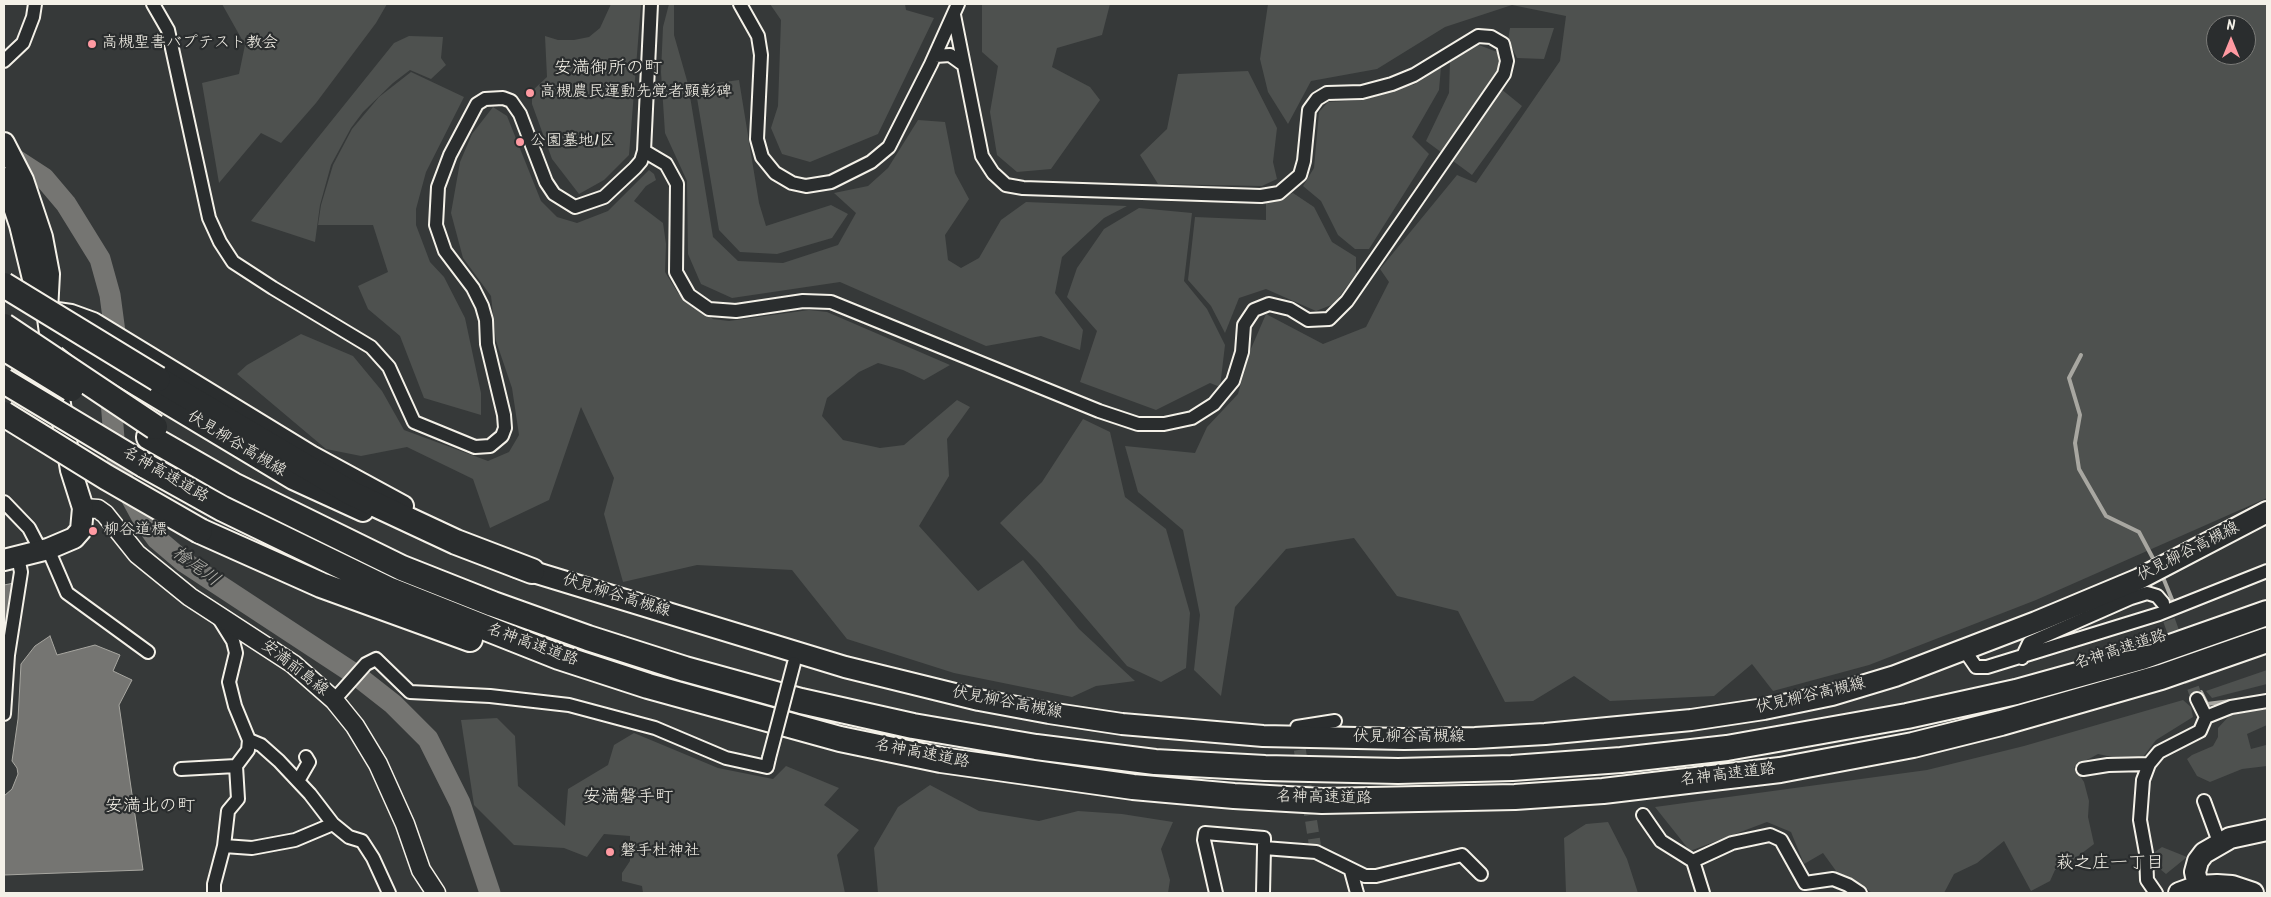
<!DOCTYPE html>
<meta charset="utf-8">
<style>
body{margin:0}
#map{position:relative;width:2271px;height:897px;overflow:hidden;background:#363939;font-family:Kalam,sans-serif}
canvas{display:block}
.frame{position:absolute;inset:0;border:5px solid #f4f1e8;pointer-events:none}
.north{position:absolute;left:2206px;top:15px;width:50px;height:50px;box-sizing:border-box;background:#2a2d2e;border:1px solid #7b7b78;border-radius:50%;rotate:0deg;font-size:14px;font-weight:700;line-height:20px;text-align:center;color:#f4f1e8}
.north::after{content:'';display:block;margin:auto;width:18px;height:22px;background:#ff9aa2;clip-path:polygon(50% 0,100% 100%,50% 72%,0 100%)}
</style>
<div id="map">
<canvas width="2271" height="897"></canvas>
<div class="frame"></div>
<div class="north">N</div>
</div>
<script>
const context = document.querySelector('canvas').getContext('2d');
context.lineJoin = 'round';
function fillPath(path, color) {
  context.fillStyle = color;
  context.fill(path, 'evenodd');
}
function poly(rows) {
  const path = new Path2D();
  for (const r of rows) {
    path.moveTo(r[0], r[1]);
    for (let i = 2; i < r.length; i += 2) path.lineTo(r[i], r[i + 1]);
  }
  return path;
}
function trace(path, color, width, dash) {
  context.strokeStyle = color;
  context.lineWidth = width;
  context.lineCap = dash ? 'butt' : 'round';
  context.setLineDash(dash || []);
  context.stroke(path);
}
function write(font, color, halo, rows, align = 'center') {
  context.font = font + ' Kalam,"Klee One",sans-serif';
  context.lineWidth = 4.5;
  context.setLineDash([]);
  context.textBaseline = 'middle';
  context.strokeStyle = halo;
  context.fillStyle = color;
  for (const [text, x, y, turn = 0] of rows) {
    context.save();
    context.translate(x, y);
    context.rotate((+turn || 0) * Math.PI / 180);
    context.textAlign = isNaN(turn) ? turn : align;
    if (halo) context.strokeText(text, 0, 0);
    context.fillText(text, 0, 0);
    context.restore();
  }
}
fillPath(poly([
 [222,4,387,4,376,23,316,103,281,143,261,133,219,183,202,83,239,74,245,45],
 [611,4,641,4,629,155,604,180,579,194,552,159,532,104,532,91,547,77,545,36,558,40,574,40,589,37,600,28],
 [669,4,674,4,674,35,688,84,713,237,738,261,783,263,838,245,856,213,834,193,868,186,888,168,918,120,945,122,955,173,969,199,945,235,948,260,961,268,979,258,1001,220,1026,202,1127,206,1104,218,1062,257,1055,293,1083,330,1080,350,1041,336,986,346,840,282,732,298,701,284,688,254,687,181,665,133,661,72,663,27],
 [770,4,905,4,906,10,934,18,878,134,810,162,782,154,771,128,778,106,781,20],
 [982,4,1110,4,1102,35,1057,48,1052,67,1090,87,1100,100,1051,169,1017,172,997,155,990,112,998,66,982,52],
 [1268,4,2267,4,2267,498,2036,600,1869,665,1773,691,1752,664,1714,696,1610,701,1574,676,1533,701,1505,702,1458,611,1397,596,1354,538,1286,549,1235,607,1221,696,1194,670,1200,615,1183,530,1138,492,1125,446,1195,453,1207,427,1238,394,1250,351,1266,314,1323,344,1366,327,1389,282,1380,269,1457,175,1476,183,1560,61,1566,16,1512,5,1445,27,1377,69,1311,81,1288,124,1268,92,1260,59],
 [2216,25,2246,25,2246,55,2216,55],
 [1510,28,1554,28,1544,59,1517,58,1508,40],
 [409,36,443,37,441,58,446,65,431,79,410,70,393,83,363,112,351,128,331,165,320,205,315,242,251,221,394,43],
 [1479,45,1497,52,1500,67,1490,80,1522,106,1472,175,1426,141,1449,93,1450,61],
 [1441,67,1439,90,1412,137,1429,154,1369,249,1355,249,1338,235,1321,201,1303,186,1314,168,1319,112,1328,102,1363,100,1415,84],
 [1248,71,1277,128,1273,162,1277,179,1262,186,1158,184,1140,155,1167,129,1178,74],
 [411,72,464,97,426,172,416,209,416,225,430,262,444,277,465,318,481,393,481,415,424,398,400,336,368,309,358,286,388,272,373,225,318,225,321,205,333,165,352,129,379,97],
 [739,80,759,203,766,226,831,205,848,214,832,238,777,254,740,252,719,230,695,86],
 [493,107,507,116,541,201,557,217,577,223,608,211,649,170,654,174,656,180,646,186,634,201,663,223,666,244,665,272,678,293,713,319,729,321,809,310,827,312,950,365,924,380,903,370,878,363,859,372,827,398,822,416,843,440,880,448,904,445,957,400,970,407,947,439,949,476,919,526,978,591,1023,560,1079,629,1135,681,1096,686,1072,697,954,673,847,639,792,570,697,565,623,582,604,514,614,478,581,407,549,500,490,528,473,479,407,447,361,456,326,449,237,374,247,365,301,334,353,356,382,391,404,430,488,461,509,452,519,435,512,388,496,341,491,296,463,258,451,213,460,162,472,134],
 [1293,193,1314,207,1332,242,1356,257,1356,274,1334,304,1316,311,1266,289,1239,298,1225,333,1211,306,1188,280,1195,217,1266,220,1266,203],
 [1139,208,1192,213,1184,281,1207,309,1225,345,1220,387,1210,383,1156,410,1080,382,1097,331,1067,297,1077,268,1104,229],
 [1083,419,1110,432,1125,497,1166,529,1190,613,1186,668,1161,682,1127,666,1039,563,1000,523,1042,482],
 [2267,670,2267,684,2212,698,2206,691],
 [2183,700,2191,707,2193,717,2156,740,2143,757,2117,758,2098,754,2074,767,2084,782,2089,801,2088,817,2094,844,2073,860,2055,870,2050,881,2031,891,2004,841,1977,863,1954,874,1944,893,1872,893,1860,884,1839,875,1823,853,1804,864,1791,832,1767,822,1690,851,1655,807,1927,770,2024,746],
 [2267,709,2267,725,2247,734,2251,749,2266,745,2267,766,2242,769,2210,782,2197,776,2187,759,2192,755,2213,746,2218,737,2218,728,2230,715],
 [497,718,515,736,518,786,565,826,568,789,608,765,614,745,634,733,718,768,773,779,786,766,839,788,824,805,859,830,837,855,845,893,643,893,642,886,622,881,622,873,630,861,630,836,604,834,587,857,564,848,514,845,474,805,461,720],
 [930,785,979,811,1039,821,1078,811,1122,814,1173,822,1161,849,1170,880,1168,893,878,893,874,848,898,807],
 [1608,822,1627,859,1638,893,1566,893,1564,838,1586,824],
 [2162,847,2187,857,2166,874,2160,869,2152,872,2152,854]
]), '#4e514f');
const water = poly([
 [19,582,4,696,4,585,19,582],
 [50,636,57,655,95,645,120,655,113,671,132,680,119,705,143,870,4,875,4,796,12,789,18,774,17,768,12,761,18,719,21,664,35,646,50,636]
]);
fillPath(water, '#757572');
trace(water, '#a8a7a1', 1);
trace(poly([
 [2081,355,2069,378,2080,415,2075,443,2079,469,2106,516,2139,532,2156,564],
 [2162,575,2173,602],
 [2201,692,2207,704,2231,701]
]), '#a8a7a1', 4);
trace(poly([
 [4,152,44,178,66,204,100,259,110,295,116,340,110,388,115,451,126,488,144,521,157,539,184,562,356,675,393,704,428,739,460,803,490,893]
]), '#757572', 21);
trace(poly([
 [2163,603,2197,699],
 [1297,732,1316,852]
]), '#525553', 12, [12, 6]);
const minor = poly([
 [153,4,168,30,209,218,220,242,233,262,273,288,371,347,389,367,414,422,475,447,490,446,502,436,505,428,504,415,487,344,486,320,482,306,473,288,445,251,436,225,438,187,450,155,477,104,485,99,503,98,511,101,520,114,546,182,554,194,575,207,604,197,635,168,641,161,644,151,651,4],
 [740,4,758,36,761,55,757,139,762,157,775,173,792,183,806,186,831,182,871,162,889,147,931,64,958,4],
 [935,56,950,55,964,65],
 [4,61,23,43,33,17,35,4],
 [644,151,666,164,677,184,676,272,689,295,709,309,736,311,803,301,831,302,1099,411,1138,424,1164,424,1192,418,1214,404,1233,381,1242,352,1244,325,1254,310,1269,304,1290,309,1308,320,1329,319,1347,301,1504,74,1507,61,1503,44,1491,37,1478,36,1414,75,1392,84,1362,92,1327,93,1317,99,1309,110,1304,161,1300,175,1279,193,1261,196,1023,188,1006,185,993,173,982,156,954,15],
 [4,502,29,528,41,551],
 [48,549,67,593,148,652],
 [218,617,233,641,236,653,229,682,235,706,249,740,261,745,279,761,310,794,333,824,349,837,362,841,373,858,389,893],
 [1965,651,1976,667,1987,667,2159,614,2267,571],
 [2022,658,2029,643,2131,598,2147,593,2157,596,2163,603],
 [2197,699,2206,717,2231,707,2267,701],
 [334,700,366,664,376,659,410,692,490,696,569,705,655,728,726,758,767,767,769,758],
 [4,714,8,655,21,572,18,557],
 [1297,727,1335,721],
 [181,769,236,766],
 [2083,769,2108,765,2149,764],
 [298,781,309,762,306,757],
 [2204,801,2219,842],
 [1643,815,1661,841,1693,861],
 [224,846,252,848,295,840,333,824],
 [1351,871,1357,893],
 [214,893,214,884,224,846,228,811,238,799,236,766,248,750,249,740],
 [1216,893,1204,840,1205,833,1264,838,1264,848,1316,852,1365,876,1376,876,1462,855,1481,874],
 [1263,893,1264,848],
 [1703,893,1693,861,1732,843,1770,835,1781,840,1805,883,1833,879,1848,885,1860,893],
 [2156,893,2147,880,2146,853,2140,820,2143,780,2149,764,2159,752,2200,731,2206,717]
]);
const secondary = poly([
 [83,508,98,509,105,514,137,554,190,597,293,664,334,700,355,726,378,764,405,824,421,870,436,893]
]);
const primary = poly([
 [4,143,23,180,42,237,49,274,47,311,58,392,71,470,83,508,81,530,74,538,48,549,4,560],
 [4,178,20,225,33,279,47,311,67,338,93,359,293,479,363,511],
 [57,313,71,315,93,323,311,456,403,506],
 [517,567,845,667,979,700,1049,713,1122,724,1263,736,1404,739,1475,738,1545,734,1691,720,1764,709,1832,695,1895,676,2036,622,2139,579,2267,512],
 [2198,886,2195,872,2198,861,2204,853,2230,838,2267,830],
 [2179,893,2198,886,2217,885,2232,886,2253,893]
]);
const motorway = poly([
 [158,379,351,493,456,542,532,571],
 [149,437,233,485,402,568,493,604,588,638,685,669,801,701,913,726,1036,747,1155,762,1265,768,1398,771,1512,768,1621,760,1727,748,1907,716,2016,692,2142,657,2267,613],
 [144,465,223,509,390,590,559,657,648,686,840,739,941,760,1133,787,1234,796,1322,801,1515,797,1603,791,1780,770,1913,745,2001,723,2161,677,2267,640],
 [200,531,321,585,470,639]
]);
trace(minor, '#f4f1e8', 16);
trace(secondary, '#f4f1e8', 21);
trace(primary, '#f4f1e8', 24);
trace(motorway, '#f4f1e8', 28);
trace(minor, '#2a2d2e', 12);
trace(secondary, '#2a2d2e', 18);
trace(primary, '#2a2d2e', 20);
trace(motorway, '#2a2d2e', 24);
const minorBridge = poly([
 [769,758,794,663]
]);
const motorwayBridge = poly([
 [4,285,158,379],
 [4,326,155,427],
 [4,348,71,389],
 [4,381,144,465],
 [4,414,106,477,200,531]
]);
trace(minorBridge, '#f4f1e8', 16, []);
trace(motorwayBridge, '#f4f1e8', 28, []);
trace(minorBridge, '#2a2d2e', 12);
trace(motorwayBridge, '#2a2d2e', 24);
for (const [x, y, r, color] of [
 [92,44,5,"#ff9aa2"],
 [530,93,5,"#ff9aa2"],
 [520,142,5,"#ff9aa2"],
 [93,531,5,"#ff9aa2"],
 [610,852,5,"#ff9aa2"]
]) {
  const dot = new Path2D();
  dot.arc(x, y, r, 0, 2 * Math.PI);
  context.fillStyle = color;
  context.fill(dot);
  trace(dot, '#2a2d2e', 2);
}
write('16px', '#f4f1e8', '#2a2d2e', [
 ["高槻聖書バプテスト教会",102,44],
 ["高槻農民運動先覚者顕彰碑",540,93],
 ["公園墓地1区",530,142],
 ["柳谷道標",103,531],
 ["磐手杜神社",620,852]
], 'left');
write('16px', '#f4f1e8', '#2a2d2e', [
 ["伏見柳谷高槻線",236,445,31],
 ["名神高速道路",165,476,30],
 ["伏見柳谷高槻線",2189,553,-27],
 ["伏見柳谷高槻線",616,597,17],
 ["名神高速道路",532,646,20],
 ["名神高速道路",2121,651,-18],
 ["安満前島線",294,669,38],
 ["伏見柳谷高槻線",1811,697,-13],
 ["伏見柳谷高槻線",1007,704,11],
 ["伏見柳谷高槻線",1409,738],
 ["名神高速道路",922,755,11],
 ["名神高速道路",1728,776,-7],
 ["名神高速道路",1324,799,1]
]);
write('18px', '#f4f1e8', '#2a2d2e', [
 ["安満御所の町",608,70],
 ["安満磐手町",628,799],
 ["安満北の町",150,808],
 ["萩之庄一丁目",2110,865]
]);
write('italic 18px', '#b4b3ad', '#2a2d2e', [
 ["檜尾川",195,568,36]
]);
</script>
